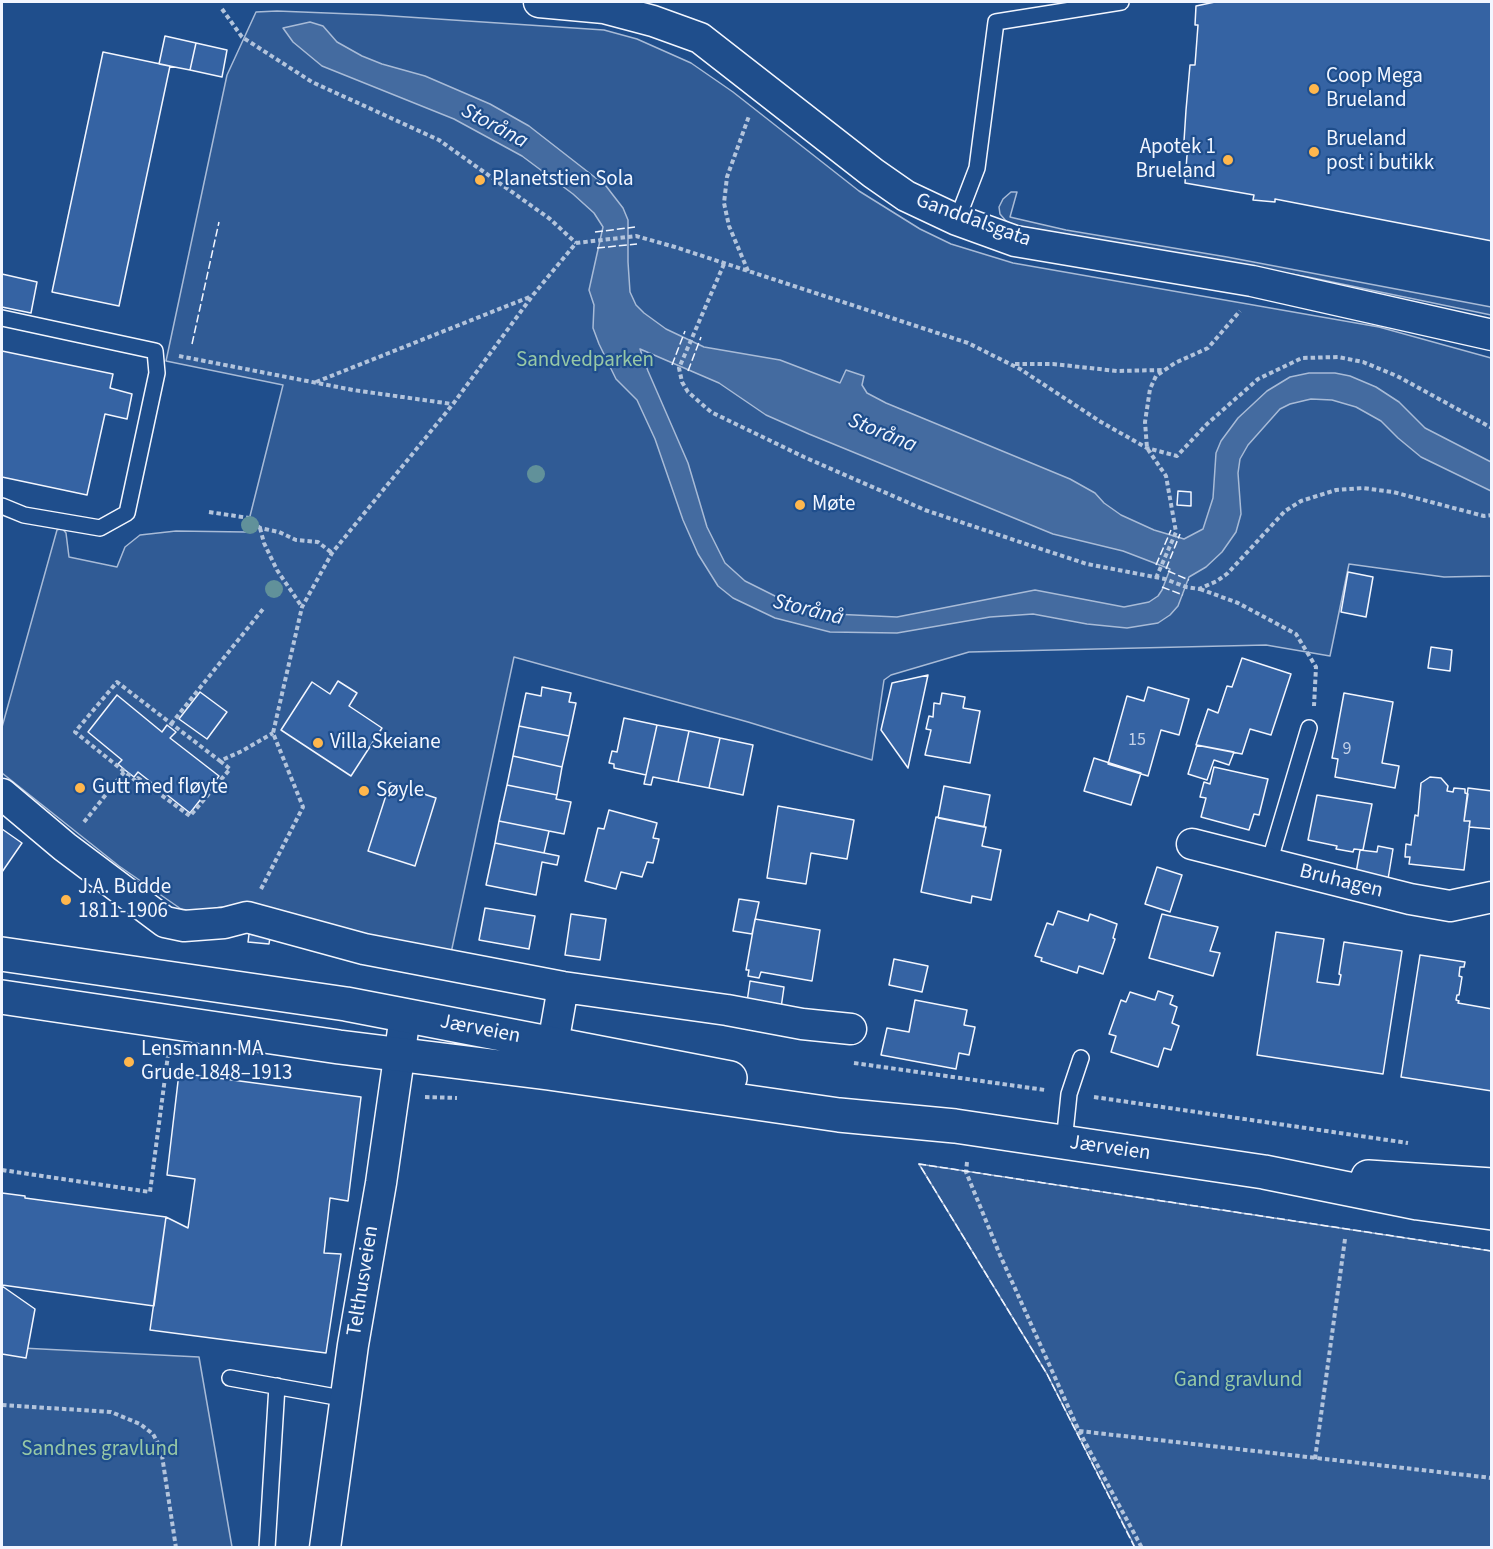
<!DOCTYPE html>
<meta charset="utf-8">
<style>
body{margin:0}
#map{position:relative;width:1493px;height:1549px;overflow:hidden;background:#1f4e8c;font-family:"Source Sans 3",sans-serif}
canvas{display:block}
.frame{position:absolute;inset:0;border:3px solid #f2f6ff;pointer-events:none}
</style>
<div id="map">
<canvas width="1493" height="1549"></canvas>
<div class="frame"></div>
</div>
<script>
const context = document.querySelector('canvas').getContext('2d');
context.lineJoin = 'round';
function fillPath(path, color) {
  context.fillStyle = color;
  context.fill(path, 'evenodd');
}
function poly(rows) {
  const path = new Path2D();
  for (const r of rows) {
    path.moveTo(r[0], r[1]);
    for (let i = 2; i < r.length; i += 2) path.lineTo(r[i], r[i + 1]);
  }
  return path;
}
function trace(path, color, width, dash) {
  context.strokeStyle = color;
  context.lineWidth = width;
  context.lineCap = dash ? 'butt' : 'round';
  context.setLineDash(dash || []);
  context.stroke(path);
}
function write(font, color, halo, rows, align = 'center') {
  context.font = font + ' "Source Sans 3",sans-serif';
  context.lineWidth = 4.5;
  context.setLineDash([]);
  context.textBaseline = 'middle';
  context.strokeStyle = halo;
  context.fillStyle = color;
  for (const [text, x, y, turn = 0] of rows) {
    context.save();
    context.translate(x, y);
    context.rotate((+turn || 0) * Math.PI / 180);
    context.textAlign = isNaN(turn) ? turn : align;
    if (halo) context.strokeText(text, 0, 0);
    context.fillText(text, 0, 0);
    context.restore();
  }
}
const green = poly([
 [277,11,377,15,604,30,637,39,691,63,733,92,859,191,920,229,951,244,1013,263,1379,327,1491,358,1491,576,1444,577,1349,564,1330,656,1266,645,969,652,891,675,884,680,872,760,748,722,514,657,451,953,221,907,198,912,181,909,119,866,2,773,2,727,57,530,62,528,66,533,69,557,117,567,125,547,140,535,176,531,246,532,283,385,166,361,227,75,256,12,277,11],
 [1011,192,1017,192,1010,217,1014,218,1066,230,1227,257,1491,307,1491,315,1308,277,1013,225,1006,221,1000,214,999,207,1003,199,1011,192],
 [919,1164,1491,1251,1491,1547,1135,1547,1047,1374,919,1164],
 [2,1347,199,1357,232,1547,2,1547,2,1347]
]);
fillPath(green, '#305b95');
trace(green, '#a8bbd7', 1.5);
const water = poly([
 [310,22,323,26,337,42,362,56,382,64,425,76,490,104,529,126,606,186,623,208,628,220,628,262,630,292,636,305,644,313,666,329,704,347,780,360,840,383,846,370,864,376,862,385,867,393,886,403,1070,479,1095,493,1104,503,1121,515,1154,530,1184,539,1203,529,1213,498,1216,453,1221,441,1238,418,1267,391,1290,377,1309,373,1335,373,1350,376,1376,387,1399,402,1425,428,1491,462,1491,491,1421,457,1398,438,1381,421,1356,407,1332,400,1311,399,1290,404,1280,409,1248,445,1240,459,1238,473,1241,514,1236,532,1222,552,1206,567,1189,577,1178,606,1170,615,1158,623,1127,628,1087,624,1033,614,990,617,897,633,830,632,775,618,733,598,718,586,698,554,683,520,655,439,637,400,616,379,599,344,593,328,594,305,589,290,603,227,594,213,573,194,522,156,454,119,322,66,293,42,283,28,310,22],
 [640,349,719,383,766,415,809,434,1053,534,1123,551,1170,569,1162,590,1158,596,1149,602,1124,607,1035,590,897,617,833,614,783,600,745,581,725,563,707,527,688,463,648,371,640,349]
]);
fillPath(water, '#446ba0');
trace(water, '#a8bbd7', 1.5);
const building = poly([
 [1215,2,1492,2,1492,241,1275,199,1275,202,1253,200,1254,195,1185,183,1188,141,1184,141,1186,110,1190,65,1195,65,1198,25,1195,25,1196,6,1215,2],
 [165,36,196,43,190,70,159,64,165,36],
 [196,43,227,50,222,77,190,70,196,43],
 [103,52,170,66,119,306,52,292,103,52],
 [2,274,37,282,31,313,2,307,2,274],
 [2,351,113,374,110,388,132,394,127,419,105,414,87,495,2,477,2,351],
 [1178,491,1191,492,1191,506,1177,505,1178,491],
 [1348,572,1373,577,1366,617,1341,612,1348,572],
 [1431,647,1452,650,1450,671,1428,668,1431,647],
 [1242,658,1291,674,1271,735,1250,729,1242,754,1196,745,1208,709,1218,713,1227,686,1232,687,1242,658],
 [928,675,908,768,881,730,892,683,928,675],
 [338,681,357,693,349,706,382,728,351,776,281,730,312,682,330,694,338,681],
 [542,687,571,693,569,702,576,703,569,736,519,726,526,693,541,696,542,687],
 [1148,687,1189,699,1179,735,1161,730,1148,776,1108,764,1127,696,1144,701,1148,687],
 [200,692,227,712,207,739,179,719,200,692],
 [942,693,965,697,963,708,980,711,970,763,925,755,931,730,926,729,929,716,933,717,934,703,940,704,942,693],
 [1344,693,1393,702,1382,763,1399,766,1395,788,1335,777,1338,759,1332,758,1344,693],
 [117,695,162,732,167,725,176,732,170,738,219,776,190,813,138,772,134,777,125,770,118,764,122,760,88,732,117,695],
 [624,718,657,725,646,775,614,768,614,764,609,763,612,751,617,752,624,718],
 [657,725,689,731,678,782,653,777,651,785,644,784,657,725],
 [519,726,569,736,562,767,513,756,519,726],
 [689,731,720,738,709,788,678,782,689,731],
 [720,738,753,745,743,795,709,788,720,738],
 [1197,745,1234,752,1229,765,1214,760,1207,780,1188,774,1197,745],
 [513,756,562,767,557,795,507,785,513,756],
 [1094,758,1141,773,1131,805,1084,791,1094,758],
 [1214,767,1268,779,1259,815,1254,814,1249,830,1201,817,1206,798,1200,797,1204,782,1210,784,1214,767],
 [1430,777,1441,778,1448,786,1447,791,1453,792,1454,788,1465,789,1465,793,1468,794,1464,821,1470,821,1464,870,1409,864,1410,857,1405,857,1406,844,1411,845,1415,815,1418,816,1421,783,1430,777],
 [390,783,436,798,415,866,368,851,390,783],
 [507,785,557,795,556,799,571,802,564,834,499,821,507,785],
 [944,786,990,795,984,827,938,818,944,786],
 [1468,788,1492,791,1492,829,1469,827,1470,821,1464,821,1468,788],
 [1317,795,1372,804,1363,850,1354,849,1353,852,1336,849,1337,846,1308,840,1317,795],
 [778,806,854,820,847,859,811,853,806,884,767,878,778,806],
 [609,810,657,823,653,838,659,839,653,863,647,862,642,877,621,872,616,889,585,881,598,828,604,829,609,810],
 [936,817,986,827,982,846,1001,850,991,900,972,896,971,903,921,892,936,817],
 [499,821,549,831,544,853,495,843,499,821],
 [2,829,22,843,2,872,2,829],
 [495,843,559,856,557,865,542,862,536,895,486,885,495,843],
 [1378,846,1393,849,1388,879,1356,873,1360,850,1377,852,1378,846],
 [1157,867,1182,875,1170,912,1145,904,1157,867],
 [739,899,759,902,752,934,733,931,739,899],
 [485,908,535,916,529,949,479,940,485,908],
 [1058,911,1088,921,1090,914,1117,924,1113,938,1115,939,1103,974,1079,966,1077,973,1041,961,1042,958,1035,956,1047,923,1053,925,1058,911],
 [571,914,606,919,600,960,565,955,571,914],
 [1162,914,1218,927,1210,951,1220,953,1213,976,1149,958,1162,914],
 [755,919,820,930,812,981,761,972,759,978,748,976,749,970,746,970,755,919],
 [1276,932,1324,939,1317,982,1339,985,1341,975,1339,974,1344,942,1402,951,1383,1074,1257,1055,1276,932],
 [249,934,270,937,269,944,248,942,249,934],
 [1420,955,1465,962,1464,967,1460,967,1459,976,1462,977,1459,995,1457,995,1456,1000,1459,1001,1458,1003,1492,1009,1492,1091,1401,1077,1420,955],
 [894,959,928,966,922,992,889,985,894,959],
 [750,981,784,987,781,1008,747,1002,750,981],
 [1158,991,1173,996,1170,1004,1177,1007,1172,1023,1179,1026,1171,1050,1164,1048,1158,1067,1111,1052,1116,1036,1109,1034,1121,1000,1126,1002,1130,992,1155,1000,1158,991],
 [915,1000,967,1010,964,1025,975,1027,969,1055,959,1053,956,1069,881,1055,887,1028,909,1032,915,1000],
 [179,1073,361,1097,348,1201,330,1198,324,1253,341,1254,326,1353,150,1330,166,1217,188,1228,195,1179,167,1175,179,1073],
 [2,1193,25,1196,25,1198,166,1217,154,1306,2,1285,2,1193],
 [2,1286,35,1309,26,1358,2,1354,2,1286]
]);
fillPath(building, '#3563a3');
trace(building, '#f2f6ff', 1.5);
const service = poly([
 [957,220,977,168,996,22,1121,2],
 [2,318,155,351,157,373,127,513,100,528,24,515,2,506],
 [1269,863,1309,728],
 [1064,1142,1069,1094,1081,1058],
 [230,1378,347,1399],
 [267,1548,277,1386]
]);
const minor = poly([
 [539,2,604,8,653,21,700,38,873,173,906,196,957,220,1015,241,1252,281,1492,335],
 [2,794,65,847,165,922,184,926,224,923,247,917,364,949,563,987,727,1010,802,1024,851,1029],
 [1192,844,1410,899,1450,906,1492,897],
 [549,1067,563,987],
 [325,1548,353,1345,381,1183,405,1016]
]);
const primary = poly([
 [2,954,346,1004,730,1078],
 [2,997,339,1047,548,1073,839,1115,955,1126,1264,1172,1418,1203,1492,1213],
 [1368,1177,1492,1185]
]);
trace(service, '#f2f6ff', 18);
trace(minor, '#f2f6ff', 33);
trace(primary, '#f2f6ff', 36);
trace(poly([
 [222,9,242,37,312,82,439,140,550,219,576,243],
 [724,264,679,368,682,382,688,392,711,412,804,457,925,510,1032,546,1087,564,1165,579,1186,587,1199,589,1217,581,1228,573,1285,511,1301,501,1336,490,1363,488,1393,492,1484,516,1492,515],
 [748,271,729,226,724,203,727,177,749,116],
 [179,356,353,390,452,404],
 [1015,364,1053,364,1117,371,1163,370],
 [316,382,532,296],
 [209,512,249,518,260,528,279,532,296,540,318,542,332,553],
 [260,528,264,543,277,570,302,607],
 [1156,578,1176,532,1166,476,1147,448,1145,422,1150,389,1156,376,1175,363,1208,348,1240,311],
 [1200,589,1238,603,1296,634,1316,667,1314,706],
 [171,724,263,609],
 [220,761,230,769,190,816,138,778,136,781,75,732,117,682,220,761,242,751,273,733],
 [84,822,124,772],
 [261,889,303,807,273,733,302,607,332,553,453,404,533,295,576,243,636,236,675,247,968,343,1020,369,1101,422,1147,448,1177,456,1207,424,1258,379,1302,358,1338,357,1363,362,1397,376,1492,428],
 [854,1063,1045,1090],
 [425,1097,457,1098],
 [1094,1097,1408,1143],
 [967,1162,966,1172,1000,1255,1079,1431,1142,1548],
 [2,1170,150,1192,168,1055],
 [2,1405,111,1412,140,1424,153,1434,161,1449,176,1548],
 [1079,1431,1492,1478],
 [1315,1459,1345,1239]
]), '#b3c4dc', 4, [4.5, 3]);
trace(service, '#1f4e8c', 15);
trace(minor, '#1f4e8c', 30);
trace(primary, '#1f4e8c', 33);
trace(poly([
 [595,232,635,227],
 [597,248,637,244],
 [192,344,219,222],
 [672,365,685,331],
 [688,371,701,337],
 [1156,565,1171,530],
 [1166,569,1180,534],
 [1168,571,1189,580],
 [1162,587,1183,595],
 [1135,1548,1047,1374,919,1164,1492,1251]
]), '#f2f6ff', 1.5, [8, 3]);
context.fillStyle = '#61919a';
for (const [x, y] of [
 [536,474],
 [250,525],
 [274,589]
]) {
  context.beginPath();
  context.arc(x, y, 9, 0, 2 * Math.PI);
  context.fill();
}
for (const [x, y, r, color] of [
 [1314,89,6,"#ffb74d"],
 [1314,152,6,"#ffb74d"],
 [1228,160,6,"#ffb74d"],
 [480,180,6,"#ffb74d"],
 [800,505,6,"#ffb74d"],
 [318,743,6,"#ffb74d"],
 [80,788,6,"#ffb74d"],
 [364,791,6,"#ffb74d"],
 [66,900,6,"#ffb74d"],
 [129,1062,6,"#ffb74d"]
]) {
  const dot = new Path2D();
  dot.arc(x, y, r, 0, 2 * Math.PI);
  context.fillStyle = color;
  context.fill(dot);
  trace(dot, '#1f4e8c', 2);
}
write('18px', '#c3d1e8', null, [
 ["15",1137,741],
 ["9",1347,750]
]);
write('21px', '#f2f6ff', '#1f4e8c', [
 ["Coop Mega",1326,77],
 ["Brueland",1326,101],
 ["Brueland",1326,140],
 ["post i butikk",1326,164],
 ["Apotek 1",1216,148,"right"],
 ["Brueland",1216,172,"right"],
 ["Planetstien Sola",492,180],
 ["Møte",812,505],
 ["Villa Skeiane",330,743],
 ["Gutt med fløyte",92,788],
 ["Søyle",376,791],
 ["J.A. Budde",78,888],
 ["1811-1906",78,912],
 ["Lensmann MA",141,1050],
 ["Grude 1848–1913",141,1074]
], 'left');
write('21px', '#f2f6ff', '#1f4e8c', [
 ["Ganddalsgata",973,221,20],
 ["Bruhagen",1341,882,14],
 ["Jærveien",480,1030,11],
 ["Jærveien",1110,1149,8],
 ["Telthusveien",364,1281,-81]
]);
write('21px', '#97c8a6', '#1f4e8c', [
 ["Sandvedparken",585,361],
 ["Gand gravlund",1238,1381],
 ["Sandnes gravlund",100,1450]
]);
write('italic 22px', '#f2f6ff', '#1f4e8c', [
 ["Storåna",494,127,28],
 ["Storåna",882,434,22],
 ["Storånå",808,611,14]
]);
</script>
